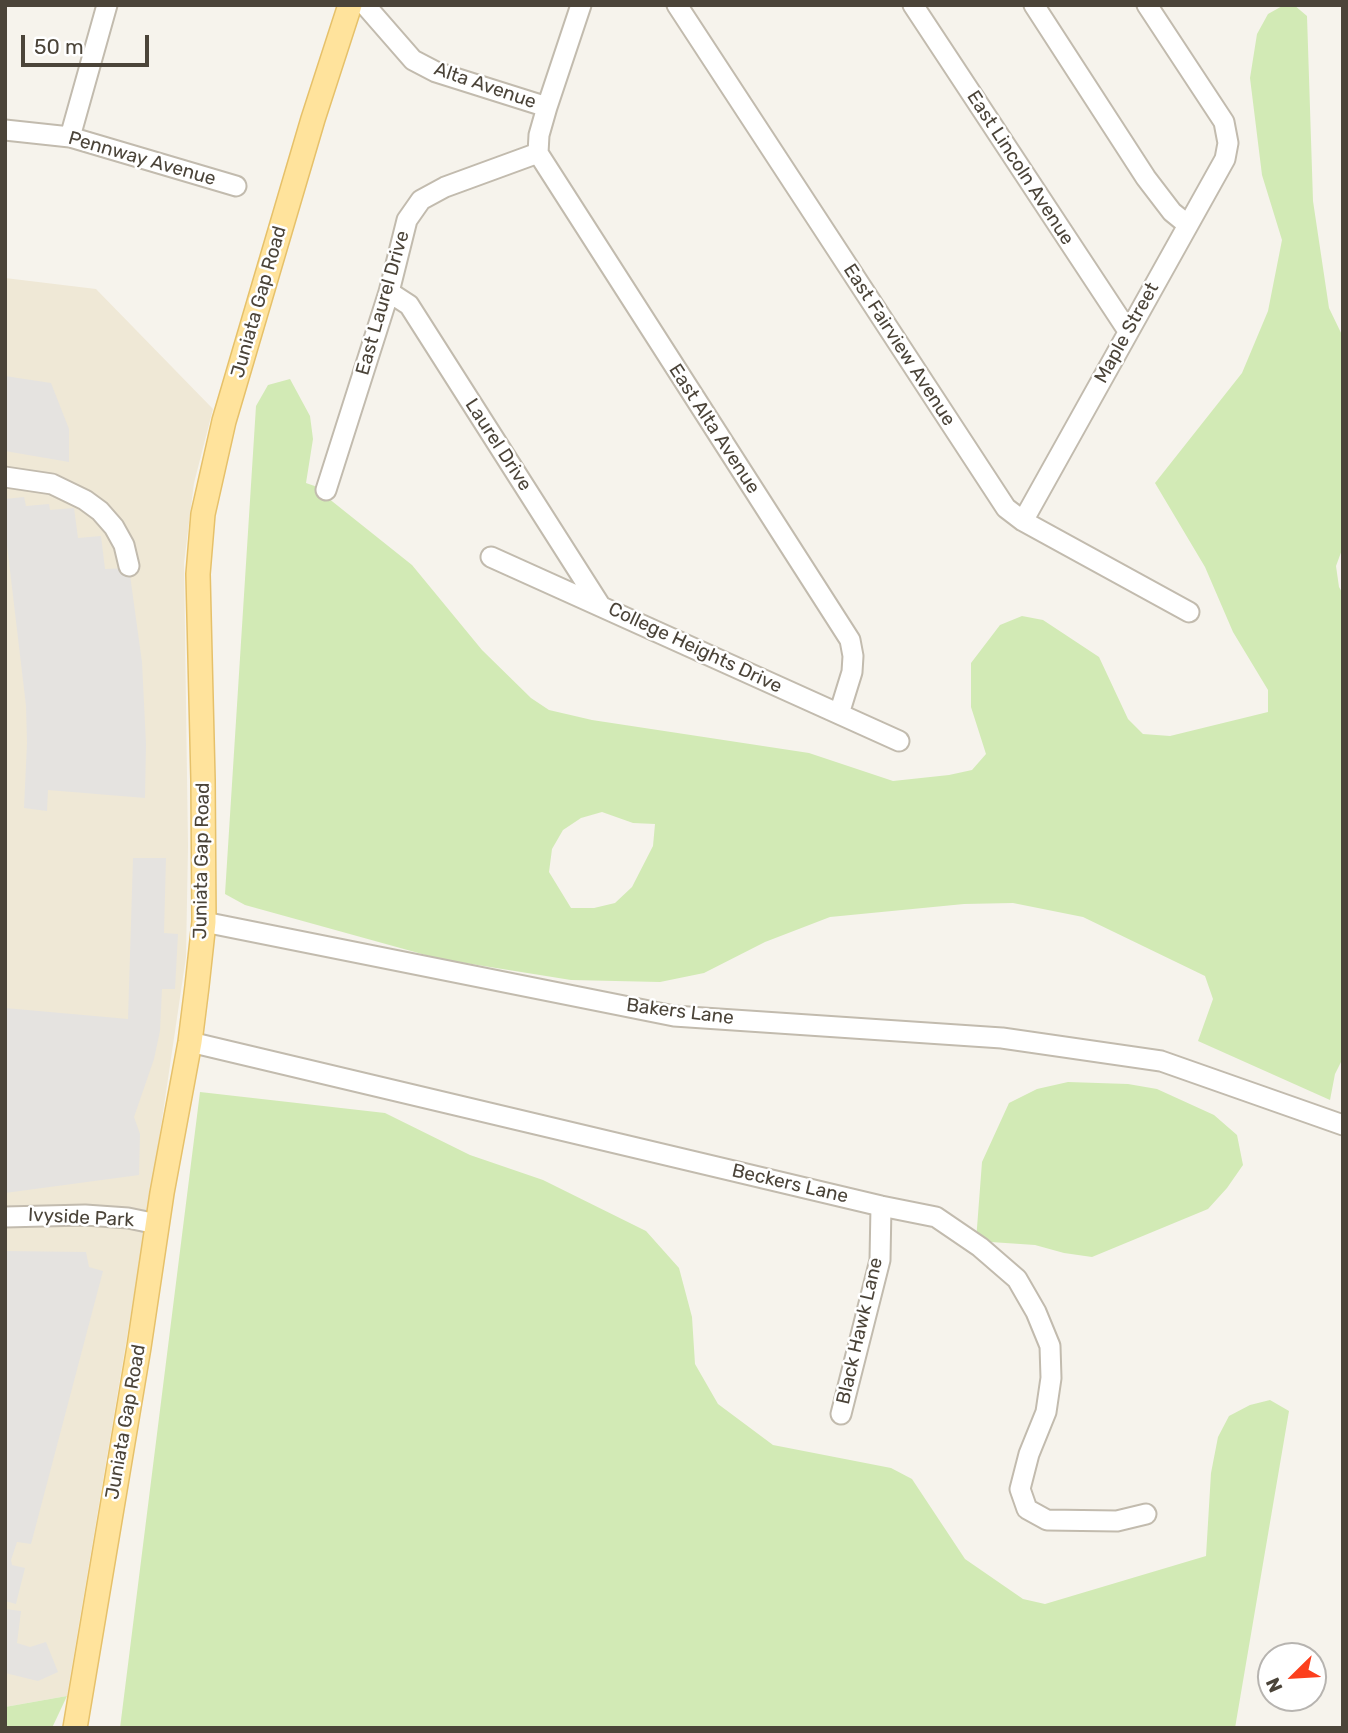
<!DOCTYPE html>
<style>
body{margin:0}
#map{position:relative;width:1348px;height:1733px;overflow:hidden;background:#f6f3ec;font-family:Rubik,sans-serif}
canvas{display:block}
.frame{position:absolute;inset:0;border:7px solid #4b4439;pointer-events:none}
.north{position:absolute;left:1257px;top:1642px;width:70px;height:70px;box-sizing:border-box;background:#fff;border:2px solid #b7b4b0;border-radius:50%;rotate:246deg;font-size:19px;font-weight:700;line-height:28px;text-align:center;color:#4b4439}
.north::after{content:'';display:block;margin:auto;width:24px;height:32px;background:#fc3f1d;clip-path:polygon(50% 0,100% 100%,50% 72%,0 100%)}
.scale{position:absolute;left:21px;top:35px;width:128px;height:32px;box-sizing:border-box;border:4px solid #4b4439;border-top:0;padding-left:9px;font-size:21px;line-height:24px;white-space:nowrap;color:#4b4439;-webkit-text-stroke:5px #fff;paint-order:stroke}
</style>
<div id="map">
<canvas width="1348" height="1733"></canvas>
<div class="frame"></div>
<div class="north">N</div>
<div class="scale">50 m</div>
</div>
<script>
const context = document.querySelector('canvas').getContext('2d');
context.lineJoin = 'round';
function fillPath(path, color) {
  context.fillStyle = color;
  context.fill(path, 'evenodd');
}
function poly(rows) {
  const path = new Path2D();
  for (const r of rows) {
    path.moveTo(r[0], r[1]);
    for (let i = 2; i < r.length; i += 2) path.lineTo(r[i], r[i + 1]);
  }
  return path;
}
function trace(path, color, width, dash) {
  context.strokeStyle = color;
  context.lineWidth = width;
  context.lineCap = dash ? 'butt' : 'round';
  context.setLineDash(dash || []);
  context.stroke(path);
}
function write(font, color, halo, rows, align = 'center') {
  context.font = font + ' Rubik,sans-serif';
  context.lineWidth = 5;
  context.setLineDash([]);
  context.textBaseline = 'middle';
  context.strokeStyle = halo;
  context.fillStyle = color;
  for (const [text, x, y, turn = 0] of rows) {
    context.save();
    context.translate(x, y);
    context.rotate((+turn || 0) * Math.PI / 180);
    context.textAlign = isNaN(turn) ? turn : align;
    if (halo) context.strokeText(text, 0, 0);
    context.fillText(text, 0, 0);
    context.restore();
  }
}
fillPath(poly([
 [5,278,96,289,213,409,194,483,184,563,188,846,186,957,152,1187,67,1696,5,1707]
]), '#efe8d6');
fillPath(poly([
 [1284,5,1294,5,1307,16,1313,201,1329,308,1343,337,1343,547,1336,566,1339,587,1343,594,1343,1058,1335,1074,1330,1100,1198,1041,1213,999,1205,976,1083,917,1013,903,964,904,830,917,765,942,704,973,660,982,571,980,440,959,245,905,225,894,256,406,268,385,290,379,310,416,313,439,306,483,326,490,328,498,412,565,482,650,531,698,549,710,592,720,809,753,893,781,949,775,972,770,986,754,971,707,971,663,1000,625,1022,616,1043,620,1099,657,1128,719,1143,734,1170,736,1268,712,1268,690,1233,632,1205,567,1155,483,1242,373,1268,311,1282,240,1262,175,1250,78,1257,34,1268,14],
 [602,812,633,823,655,824,653,846,632,887,615,903,594,908,571,908,549,872,552,849,563,830,581,818],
 [1068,1082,1128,1084,1157,1089,1214,1115,1237,1135,1243,1165,1227,1188,1208,1209,1092,1257,1064,1253,1035,1245,976,1241,982,1162,1009,1103,1037,1089],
 [200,1092,385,1113,470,1155,543,1180,646,1231,679,1268,692,1317,695,1364,718,1404,773,1445,891,1468,912,1479,965,1559,1023,1599,1045,1604,1206,1556,1211,1473,1218,1437,1229,1416,1250,1405,1270,1400,1289,1411,1235,1728,120,1728],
 [67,1696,52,1728,5,1728,5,1707]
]), '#d2eab5');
fillPath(poly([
 [5,376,51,383,69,429,69,462,5,451],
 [24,497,26,506,49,504,50,510,74,508,78,538,101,536,105,569,129,568,142,662,146,744,145,798,48,790,47,811,24,808,27,743,26,706,5,528,5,499],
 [133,858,166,858,164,933,178,934,175,989,162,989,160,1031,154,1059,134,1117,140,1134,139,1175,5,1193,5,1008,128,1019],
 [5,1251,86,1252,89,1267,103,1271,31,1544,17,1542,11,1560,12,1565,25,1568,16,1604,5,1601],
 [5,1609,21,1611,17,1643,30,1647,46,1642,58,1672,38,1681,5,1673]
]), '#e5e3e0');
const minor = poly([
 [365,5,413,60,436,72,547,107],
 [677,5,1006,508,1023,521,1189,612],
 [913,5,1128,331],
 [1034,5,1146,178,1172,212,1188,225],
 [5,130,70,137,236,186],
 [70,137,107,5],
 [538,153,850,640,853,656,852,672,839,714],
 [538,153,539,135,547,107,581,5],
 [389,292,409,305,600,605],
 [5,477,52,484,85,500,100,511,114,527,124,545,129,566],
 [326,490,389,292,407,220,421,200,445,187,538,153],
 [1023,521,1225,159,1228,143,1224,122,1147,5],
 [491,557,899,741],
 [204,922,674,1016,1002,1038,1161,1061,1343,1125],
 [190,1042,881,1206,936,1217,980,1247,1017,1279,1036,1312,1050,1346,1051,1378,1046,1412,1029,1454,1020,1489,1027,1509,1047,1520,1117,1521,1146,1514],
 [5,1217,85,1215,128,1218,157,1224],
 [841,1414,880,1260,881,1206]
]);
const major = poly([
 [75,1728,139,1347,162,1193,190,1042,197,986,204,922,203,780,198,574,203,514,224,421,313,119,350,5]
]);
trace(minor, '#c2bbae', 23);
trace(major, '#e6c16a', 26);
trace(minor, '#fff', 19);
trace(major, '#ffe39c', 23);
write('19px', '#4b4439', '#fff', [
 ["Alta Avenue",485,86,19],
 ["Pennway Avenue",142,159,16],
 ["East Lincoln Avenue",1020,168,57],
 ["Juniata Gap Road",259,302,-74],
 ["East Laurel Drive",383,303,-74],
 ["Maple Street",1127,333,-61],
 ["East Fairview Avenue",899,345,57],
 ["East Alta Avenue",714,429,57],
 ["Laurel Drive",498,445,57],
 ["College Heights Drive",695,648,25],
 ["Juniata Gap Road",202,861,-89],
 ["Bakers Lane",680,1012,7],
 ["Beckers Lane",790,1184,13],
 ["Ivyside Park",81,1218,3],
 ["Black Hawk Lane",860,1331,-77],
 ["Juniata Gap Road",126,1422,-80]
]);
</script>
